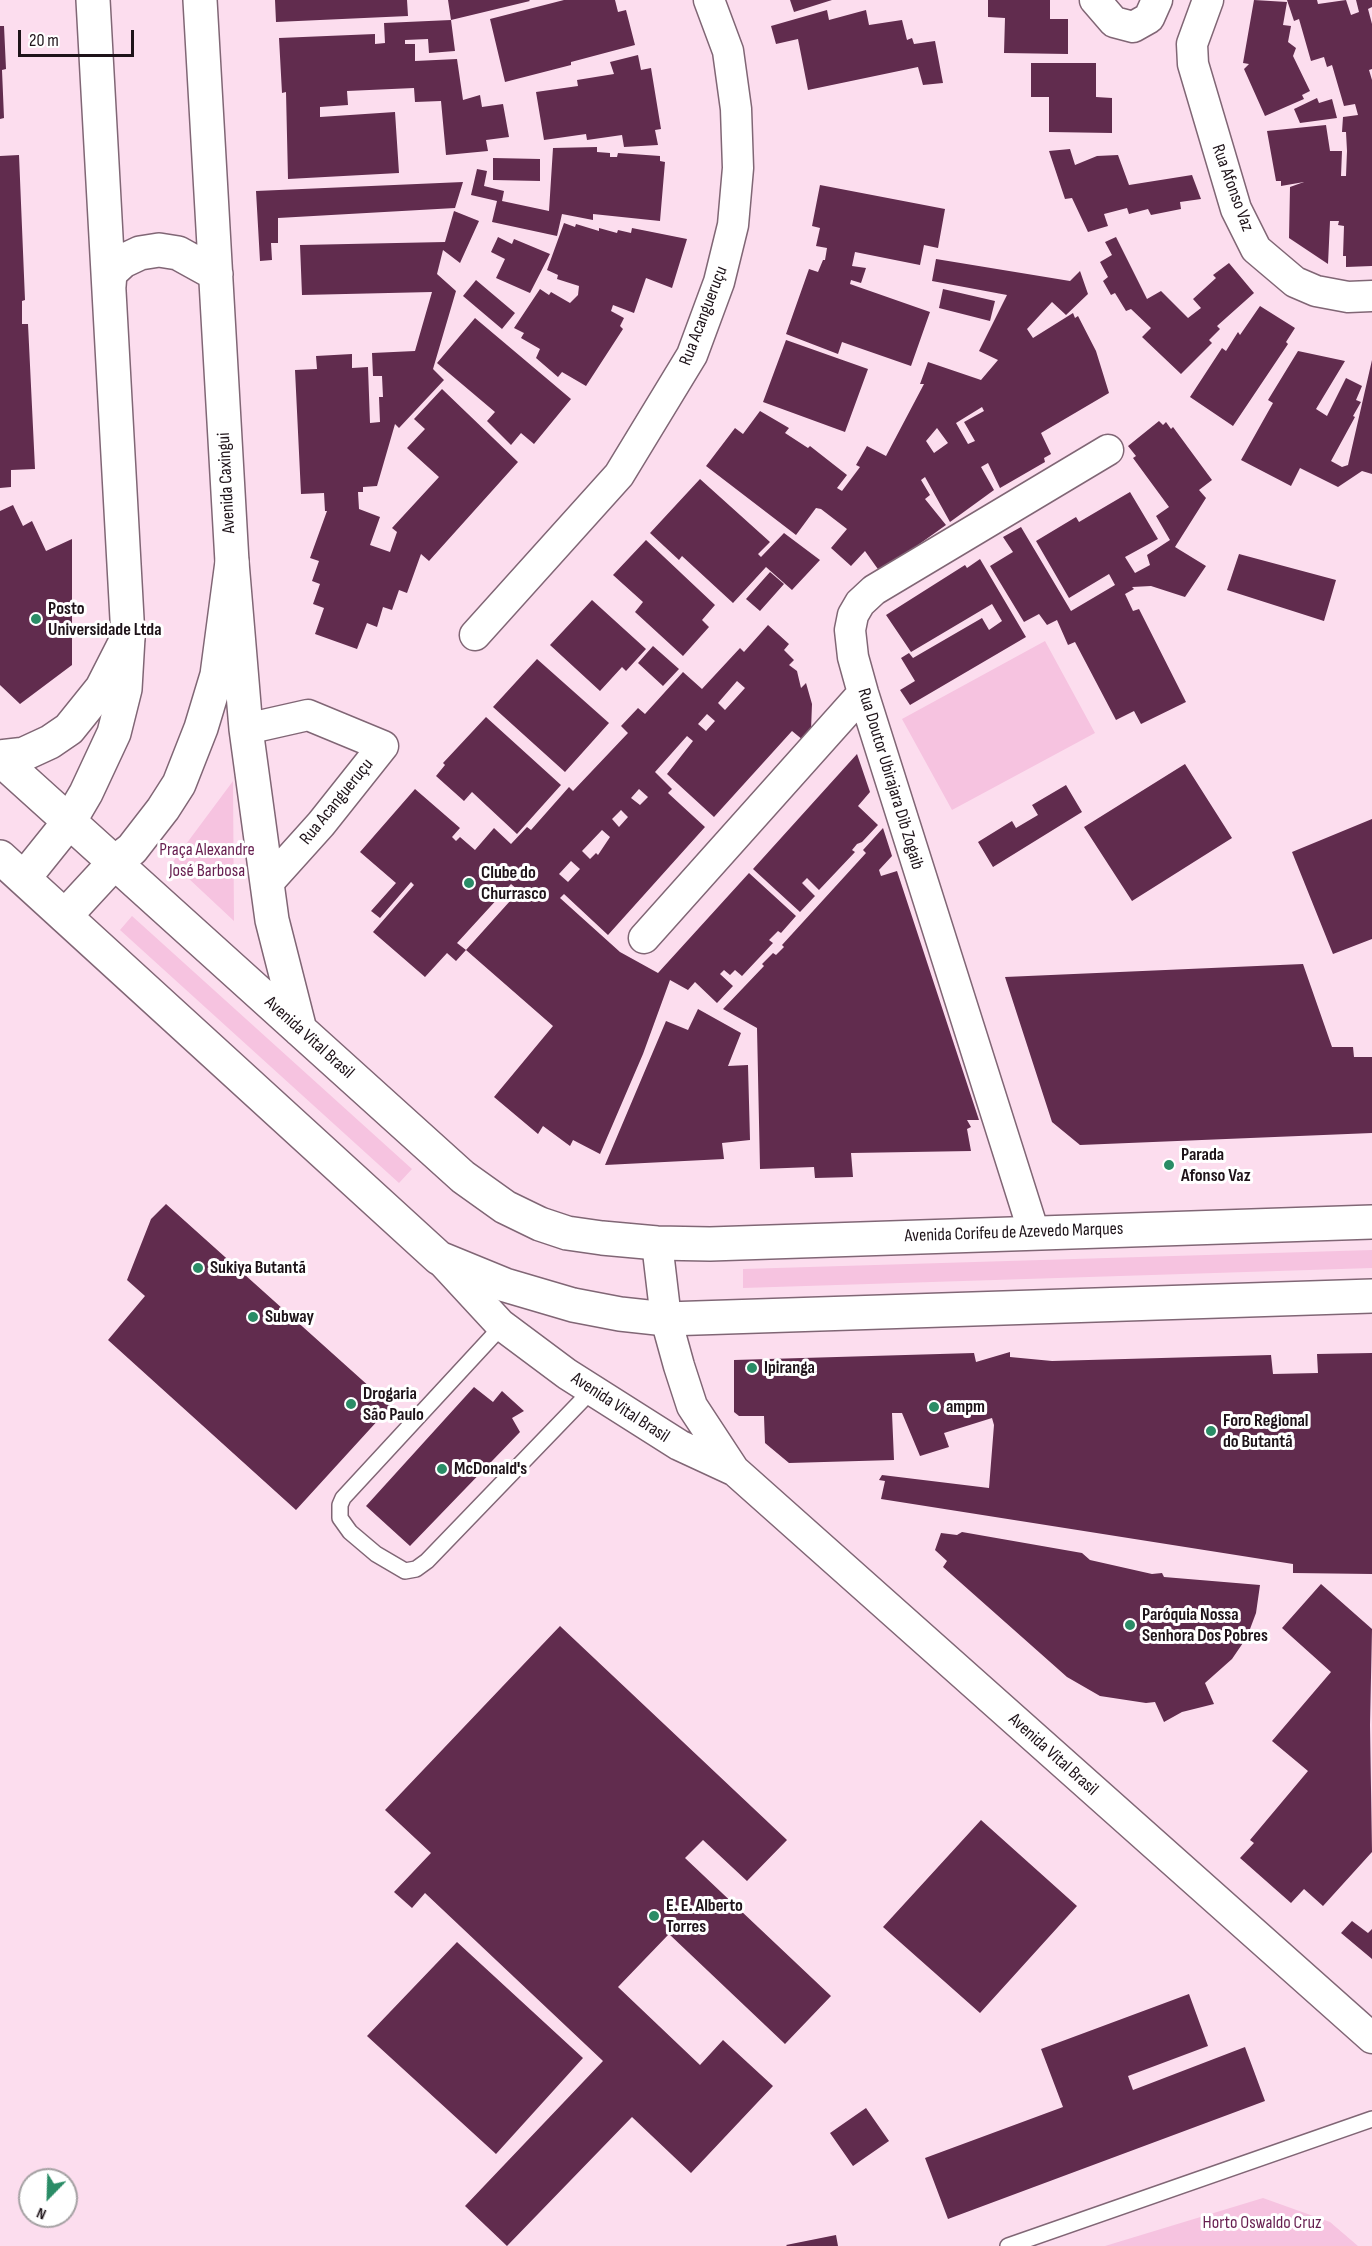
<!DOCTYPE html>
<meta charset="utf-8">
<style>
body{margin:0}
#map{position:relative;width:1372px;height:2246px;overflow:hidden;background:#fcddee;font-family:"Sofia Sans Condensed",sans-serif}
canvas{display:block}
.north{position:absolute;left:18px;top:2168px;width:60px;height:60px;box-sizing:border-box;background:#fff;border:2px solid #a5a1a3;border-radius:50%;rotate:203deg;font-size:16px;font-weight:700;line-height:24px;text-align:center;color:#1e1319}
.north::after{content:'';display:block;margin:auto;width:21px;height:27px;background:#2a8c66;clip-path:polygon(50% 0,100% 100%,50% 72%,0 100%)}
.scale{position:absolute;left:18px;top:30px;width:116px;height:27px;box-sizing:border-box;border:3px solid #1e1319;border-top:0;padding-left:8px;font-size:18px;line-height:21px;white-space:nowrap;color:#1e1319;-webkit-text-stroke:4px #fff;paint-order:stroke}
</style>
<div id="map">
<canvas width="1372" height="2246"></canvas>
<div class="north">N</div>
<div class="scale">20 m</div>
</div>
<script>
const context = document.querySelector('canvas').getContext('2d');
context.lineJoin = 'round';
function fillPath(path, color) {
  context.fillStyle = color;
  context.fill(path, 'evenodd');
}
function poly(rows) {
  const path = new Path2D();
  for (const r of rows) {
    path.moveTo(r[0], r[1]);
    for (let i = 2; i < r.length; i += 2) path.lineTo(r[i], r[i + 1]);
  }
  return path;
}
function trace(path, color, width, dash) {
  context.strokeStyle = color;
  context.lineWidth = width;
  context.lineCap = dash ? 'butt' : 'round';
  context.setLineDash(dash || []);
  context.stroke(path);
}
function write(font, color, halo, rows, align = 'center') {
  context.font = font + ' "Sofia Sans Condensed",sans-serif';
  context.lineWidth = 6;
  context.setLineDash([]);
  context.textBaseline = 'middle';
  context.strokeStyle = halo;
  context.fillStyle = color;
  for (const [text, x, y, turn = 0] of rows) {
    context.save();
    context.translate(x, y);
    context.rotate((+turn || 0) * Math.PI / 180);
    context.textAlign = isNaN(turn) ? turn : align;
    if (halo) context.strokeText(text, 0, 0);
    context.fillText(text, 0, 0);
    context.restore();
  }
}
fillPath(poly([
 [1045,641,1095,733,952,810,902,719],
 [233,781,234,921,172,863],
 [132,916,412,1169,399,1183,120,930],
 [1372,1250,1372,1268,743,1288,743,1269],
 [1263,2198,1330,2222,1358,2246,1105,2246]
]), '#f6c3e0');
fillPath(poly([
 [275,0,407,0,408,16,276,22],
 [448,0,529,0,530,1,451,20],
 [564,0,615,0,618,12,626,10,635,45,571,62,571,65,505,82,490,19],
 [790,0,832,0,794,12],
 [988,0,1050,0,1050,19,1068,19,1068,54,1004,53,1005,18,988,17],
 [1254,0,1287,2,1283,25,1291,26,1288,42,1296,48,1293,56,1310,91,1302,95,1304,99,1265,116,1244,69,1249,64,1243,63],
 [1287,0,1317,0,1318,4,1346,0,1351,15,1359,12,1356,0,1372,0,1372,7,1368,9,1372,24,1372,69,1369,70,1372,80,1372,266,1346,267,1346,256,1343,256,1344,226,1338,225,1339,221,1330,221,1328,264,1289,238,1290,187,1304,182,1281,186,1281,181,1276,181,1267,131,1326,125,1330,151,1342,151,1341,176,1346,176,1347,151,1346,132,1342,132,1343,117,1358,115,1355,104,1344,106,1332,65,1327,67,1324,57,1311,61,1299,19,1294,21],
 [827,10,829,20,866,10,869,25,902,20,907,40,912,38,914,44,935,41,943,83,923,85,918,67,808,90,798,39,776,44,771,26],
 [451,20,455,51,429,53,428,39,405,40,405,44,415,44,415,61,457,59,463,100,480,95,482,107,503,104,509,137,486,140,488,151,446,155,441,101,415,102,414,88,347,91,348,105,320,107,320,117,395,112,399,173,288,179,286,92,282,93,279,38,375,34,375,44,385,43,384,23],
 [0,26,4,26,6,69,2,70,4,118,0,119],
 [638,55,641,70,651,68,661,129,655,130,658,145,624,147,622,135,587,140,586,134,544,140,536,92,578,86,577,80,614,74,610,62],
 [1031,63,1096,63,1096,97,1112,98,1112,133,1049,132,1049,97,1031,97],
 [1317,98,1319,103,1332,99,1337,118,1300,123,1294,109],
 [597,147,597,152,610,153,610,157,617,157,618,153,660,156,660,161,665,162,660,221,593,214,593,220,562,214,557,236,492,222,497,201,471,195,477,169,487,171,484,186,504,191,502,201,549,211,553,148],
 [1070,149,1075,165,1097,156,1118,155,1129,185,1192,175,1201,199,1180,202,1181,209,1151,215,1148,209,1129,214,1127,208,1104,214,1108,226,1088,232,1072,198,1065,199,1049,151],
 [19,155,25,300,22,301,22,324,28,324,35,469,11,470,11,487,0,488,0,156],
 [493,158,540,159,540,181,493,180],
 [463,182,455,208,278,218,278,243,271,243,272,260,260,261,256,191],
 [820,185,945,209,938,248,924,245,920,265,855,252,852,266,866,268,861,283,851,280,850,284,930,312,911,366,842,342,838,354,786,334,809,269,818,272,823,260,825,260,827,248,816,246,820,228,812,226],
 [454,211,479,221,460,263,443,250,437,274,456,291,433,369,444,380,399,428,395,424,377,486,363,487,363,492,358,492,359,509,380,517,370,545,390,552,397,532,392,528,439,477,407,448,425,429,414,419,442,389,518,462,429,561,421,554,407,593,399,590,392,610,383,607,377,627,367,623,357,649,315,634,324,608,313,604,320,584,312,581,319,561,310,558,327,511,325,511,324,493,301,494,295,370,317,369,316,356,352,354,352,368,368,367,370,423,380,422,379,397,383,397,382,376,373,376,372,353,415,351,432,292,302,295,300,245,445,242],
 [564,223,575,227,576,224,599,231,599,228,617,233,618,230,631,233,632,228,687,239,672,288,646,278,634,313,613,305,611,311,624,318,620,326,623,329,586,386,562,372,558,377,536,358,540,349,521,338,524,333,514,328,540,289,549,295,551,292,570,303,578,295,579,286,557,279,558,275,547,270],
 [498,237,512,244,514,239,550,254,530,293,496,278,505,259,491,252],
 [1116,237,1147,299,1161,291,1188,318,1201,308,1193,299,1216,278,1213,275,1229,263,1254,293,1217,326,1220,329,1209,340,1212,343,1181,374,1142,337,1151,328,1131,309,1126,311,1115,293,1111,295,1103,281,1108,277,1100,262,1112,255,1105,242],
 [936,259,1070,281,1080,271,1088,294,1066,315,1052,302,1027,329,1033,338,1073,313,1075,318,1078,316,1096,351,1109,393,1041,433,1051,454,1044,458,1045,462,1000,488,988,463,981,467,994,490,950,522,925,477,921,480,930,495,925,499,946,525,880,572,865,551,851,566,831,548,847,529,821,509,816,508,796,535,706,466,735,428,743,434,760,411,789,428,785,433,808,448,810,446,847,475,837,488,842,491,860,467,856,465,867,446,886,456,924,384,920,384,928,362,981,380,998,360,979,351,1007,295,932,281],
 [982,407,984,411,964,422,975,441,968,444,956,423],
 [937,428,948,443,934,453,926,441],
 [476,280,515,313,502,329,463,296],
 [943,289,995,301,990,321,939,308],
 [1260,306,1295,328,1286,342,1288,344,1233,426,1190,397,1222,348,1226,351,1238,332,1240,335],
 [475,318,571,399,534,444,521,433,511,445,487,421,495,412,437,363],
 [786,340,868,369,845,432,763,402],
 [1298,351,1345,361,1316,409,1327,416,1346,378,1362,386,1356,400,1361,402,1353,416,1355,417,1331,461,1342,467,1348,465,1372,360,1372,474,1362,471,1338,487,1300,468,1291,486,1241,460,1273,403,1268,400],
 [1159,421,1163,425,1166,422,1171,429,1173,427,1212,480,1199,490,1206,498,1175,547,1206,566,1185,597,1151,586,1132,587,1134,589,1125,594,1133,611,1139,609,1186,702,1141,724,1134,711,1116,720,1075,642,1068,645,1057,620,1047,625,1039,614,1024,622,990,566,1013,552,1003,537,1021,527,1071,611,1115,585,1109,574,1069,598,1036,541,1076,517,1079,522,1130,492,1158,539,1125,557,1135,573,1150,565,1147,555,1170,540,1156,516,1169,507,1133,458,1136,456,1128,446],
 [700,479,770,542,758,554,761,557,784,533,820,560,792,590,766,567,733,603,682,556,679,560,650,533],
 [13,505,23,526,32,521,46,551,72,539,72,665,20,704,0,685,0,511],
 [646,540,715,605,702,620,709,627,683,656,635,612,643,602,613,575],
 [1239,554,1336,580,1324,621,1227,590],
 [980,559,1026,637,910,705,900,690,915,681,901,658,909,653,913,658,982,618,989,630,1002,621,992,604,911,652,886,615,965,565,967,568],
 [770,572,784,584,760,611,746,599],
 [592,600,646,649,626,671,622,667,600,691,550,645],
 [768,625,789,644,784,650,794,660,789,665,797,671,801,688,806,683,812,704,811,730,803,740,792,731,714,817,667,774,693,741,687,736,655,772,672,789,668,793,705,827,608,935,564,894,560,898,620,952,658,973,749,873,796,916,781,933,778,931,769,940,773,943,742,976,735,970,730,975,724,970,720,974,733,986,717,1003,695,982,688,990,670,980,643,1054,600,1154,573,1140,570,1146,543,1126,538,1134,494,1097,553,1026,466,950,519,891,511,884,457,943,466,950,456,961,447,953,425,977,373,932,414,885,411,882,380,918,371,911,396,883,360,852,415,789,460,828,452,837,456,841,460,837,475,850,494,828,511,844,527,827,531,830,569,787,573,791,628,733,621,726,638,708,645,714,683,672,702,689,740,648,744,652],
 [737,681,745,688,725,710,718,703],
 [707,714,715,721,706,731,698,724],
 [639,789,648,797,640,805,631,798],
 [621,810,628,817,619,827,612,819],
 [602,830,610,837,598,855,596,853,590,859,582,851],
 [571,861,580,869,568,882,559,874],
 [653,646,679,669,663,686,638,663],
 [537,659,609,723,565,772,493,707],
 [486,717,561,785,517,834,472,792,464,801,436,776,445,765,443,763],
 [857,754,870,792,858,806,878,825,862,842,857,844,852,850,855,852,819,890,807,878,802,883,815,896,800,912,753,869],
 [1185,764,1232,838,1132,901,1084,827],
 [1066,785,1082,812,993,867,978,842,1012,821,1016,828,1038,815,1032,805],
 [1372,819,1372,939,1333,954,1292,852],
 [883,828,892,856,879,870,881,876,897,871,979,1120,967,1120,971,1127,967,1129,971,1151,851,1153,853,1177,815,1178,814,1167,760,1169,757,1028,723,1009,764,966,762,964,773,953,776,955,784,947,782,945,866,853,863,850],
 [1303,964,1332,1047,1353,1047,1354,1057,1372,1057,1372,1133,1080,1145,1052,1122,1005,977],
 [698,1009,741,1033,728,1066,748,1065,750,1140,722,1143,724,1159,605,1165,666,1021,688,1030],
 [166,1204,391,1406,296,1510,108,1340,145,1296,127,1280,151,1219],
 [1010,1352,1010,1357,1052,1361,1271,1355,1273,1374,1318,1373,1317,1354,1372,1353,1372,1574,1293,1573,1293,1564,881,1499,885,1481,879,1480,882,1475,989,1488,994,1425,992,1418,944,1433,949,1447,920,1456,902,1413,892,1413,894,1460,789,1463,765,1443,764,1416,739,1416,734,1412,734,1360,974,1353,976,1362],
 [474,1387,493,1402,502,1391,524,1411,512,1418,520,1432,410,1546,366,1506],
 [962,1532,1082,1553,1090,1560,1152,1574,1162,1573,1164,1577,1260,1585,1256,1613,1247,1637,1232,1659,1205,1683,1214,1704,1182,1712,1164,1722,1155,1702,1146,1703,1100,1696,1067,1677,943,1567,947,1561,935,1550,941,1533,957,1535],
 [1321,1584,1372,1629,1370,1725,1372,1852,1323,1906,1304,1889,1291,1903,1240,1858,1254,1843,1250,1840,1308,1771,1272,1741,1331,1672,1282,1628],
 [560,1626,787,1840,747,1881,703,1840,685,1858,831,1996,785,2044,669,1934,618,1987,700,2065,723,2040,773,2086,691,2173,632,2117,507,2246,465,2206,603,2061,425,1893,412,1908,394,1892,431,1853,385,1810],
 [981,1820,1077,1906,980,2013,883,1927],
 [1352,1921,1368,1933,1372,1929,1372,1959,1341,1933],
 [457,1942,583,2058,496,2154,367,2036],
 [1189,1994,1208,2046,1128,2076,1133,2090,1245,2047,1265,2101,948,2219,925,2158,1063,2107,1041,2049],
 [866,2108,889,2141,853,2166,830,2133],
 [836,2235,838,2246,787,2246,786,2245]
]), '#612c4e');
const lane = poly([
 [502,1326,343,1498,340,1505,340,1518,350,1532,376,1554,405,1571,416,1569,427,1561,591,1391],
 [1008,2246,1372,2119]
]);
const street = poly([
 [1095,0,1114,22,1133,27,1149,18,1157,0],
 [1208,0,1192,44,1193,64,1236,209,1256,249,1295,282,1316,291,1348,297,1372,296],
 [475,635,619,475,692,355,719,282,733,225,738,168,736,109,728,51,709,0],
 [246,729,308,715,383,746,321,824,267,884],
 [644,938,863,693],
 [1034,1233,863,693,853,657,850,630,853,615,860,603,874,590,1108,450],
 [657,1243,666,1319,679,1366,692,1406,734,1470,1372,2038],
 [439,1258,500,1324,567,1374,679,1445,733,1470]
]);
const secondary = poly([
 [109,286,110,273,123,261,140,253,159,250,178,253,216,274],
 [24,878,69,822,86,793,114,733,125,689,128,637,93,0],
 [65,916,114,863,132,849,163,809,179,784,201,728,217,675,232,562,200,0]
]);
const primary = poly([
 [232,562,246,729,272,920,300,1030],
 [0,757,24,754,50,742,69,729,102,688,128,637],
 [0,759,463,1177,505,1207,540,1224,567,1233,602,1238,657,1243,710,1244,1372,1222],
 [0,857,439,1258,505,1285,573,1305,620,1314,666,1319,1372,1296]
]);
trace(lane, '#806675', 18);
trace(street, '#806675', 33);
trace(secondary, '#806675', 36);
trace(primary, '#806675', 36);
trace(lane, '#fff', 15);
trace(street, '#fff', 30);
trace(secondary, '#fff', 33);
trace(primary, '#fff', 33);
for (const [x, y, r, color] of [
 [36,619,6,"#2a8c66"],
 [469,883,6,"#2a8c66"],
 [1169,1165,6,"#2a8c66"],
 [198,1268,6,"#2a8c66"],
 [253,1317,6,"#2a8c66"],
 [752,1368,6,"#2a8c66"],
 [351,1404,6,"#2a8c66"],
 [934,1407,6,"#2a8c66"],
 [1211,1431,6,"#2a8c66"],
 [442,1469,6,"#2a8c66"],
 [1130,1625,6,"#2a8c66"],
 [654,1916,6,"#2a8c66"]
]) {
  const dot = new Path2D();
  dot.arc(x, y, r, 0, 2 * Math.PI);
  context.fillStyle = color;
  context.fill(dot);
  trace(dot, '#fff', 2);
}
write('18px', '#1e1319', '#fff', [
 ["Rua Afonso Vaz",1232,188,70],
 ["Rua Acangueruçu",704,316,-69],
 ["Avenida Caxingui",227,483,-93],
 ["Rua Doutor Ubirajara Dib Zogaib",890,779,73],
 ["Rua Acangueruçu",337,802,-51],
 ["Avenida Vital Brasil",309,1038,42],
 ["Avenida Corifeu de Azevedo Marques",1014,1233,-2],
 ["Avenida Vital Brasil",620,1408,33],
 ["Avenida Vital Brasil",1053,1755,42]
]);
write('bold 18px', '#1e1319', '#fff', [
 ["Posto",48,609],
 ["Universidade Ltda",48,630],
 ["Clube do",481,873],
 ["Churrasco",481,894],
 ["Parada",1181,1155],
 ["Afonso Vaz",1181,1176],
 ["Sukiya Butantã",210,1268],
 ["Subway",265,1317],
 ["Ipiranga",764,1368],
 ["Drogaria",363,1394],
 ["São Paulo",363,1415],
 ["ampm",946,1407],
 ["Foro Regional",1223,1421],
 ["do Butantã",1223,1442],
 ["McDonald's",454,1469],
 ["Paróquia Nossa",1142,1615],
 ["Senhora Dos Pobres",1142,1636],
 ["E. E. Alberto",666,1906],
 ["Torres",666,1927]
], 'left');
write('18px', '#671f50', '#fff', [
 ["Praça Alexandre",207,850],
 ["José Barbosa",207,871],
 ["Horto Oswaldo Cruz",1262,2223]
]);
</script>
